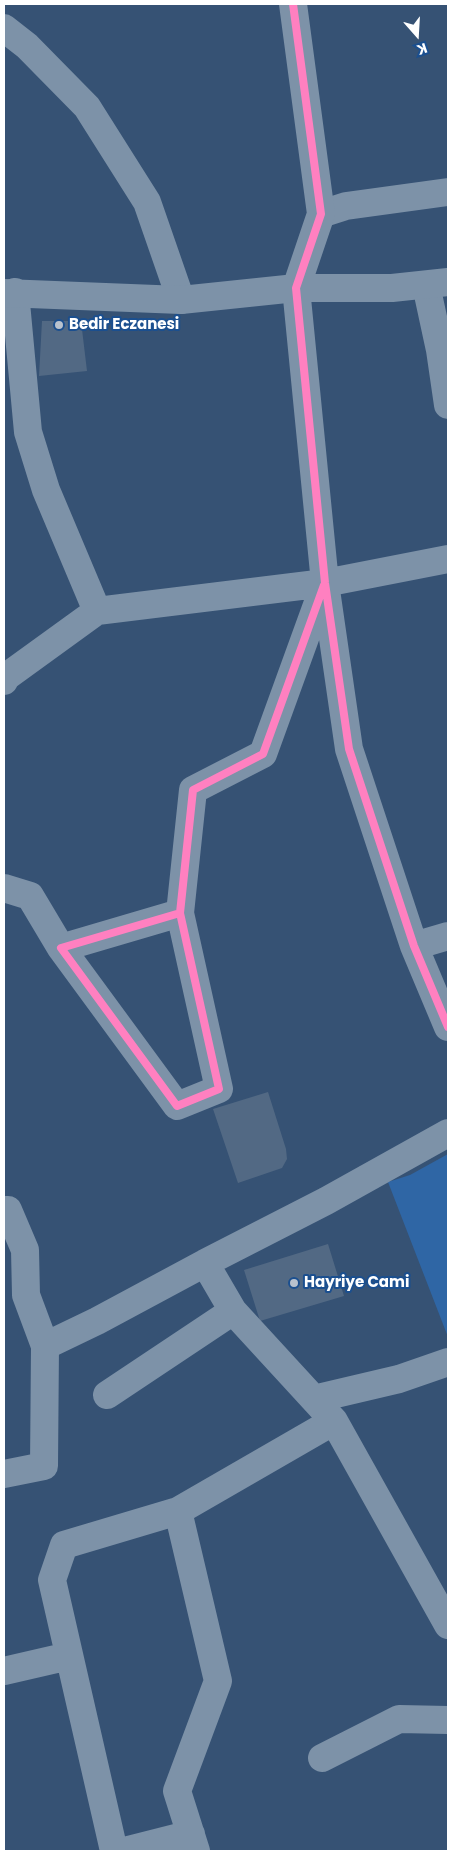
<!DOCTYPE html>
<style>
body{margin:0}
#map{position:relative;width:452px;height:1855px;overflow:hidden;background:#365274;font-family:Poppins,sans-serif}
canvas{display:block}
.frame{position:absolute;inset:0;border:5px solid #fff;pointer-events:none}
.north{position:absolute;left:392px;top:10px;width:50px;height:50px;-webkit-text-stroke:4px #1b4f8f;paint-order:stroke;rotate:161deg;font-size:14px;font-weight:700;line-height:20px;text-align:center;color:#fff}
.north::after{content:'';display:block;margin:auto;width:18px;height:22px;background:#fff;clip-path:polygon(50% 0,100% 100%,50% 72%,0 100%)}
</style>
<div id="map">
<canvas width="452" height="1855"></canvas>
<div class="frame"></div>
<div class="north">K</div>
</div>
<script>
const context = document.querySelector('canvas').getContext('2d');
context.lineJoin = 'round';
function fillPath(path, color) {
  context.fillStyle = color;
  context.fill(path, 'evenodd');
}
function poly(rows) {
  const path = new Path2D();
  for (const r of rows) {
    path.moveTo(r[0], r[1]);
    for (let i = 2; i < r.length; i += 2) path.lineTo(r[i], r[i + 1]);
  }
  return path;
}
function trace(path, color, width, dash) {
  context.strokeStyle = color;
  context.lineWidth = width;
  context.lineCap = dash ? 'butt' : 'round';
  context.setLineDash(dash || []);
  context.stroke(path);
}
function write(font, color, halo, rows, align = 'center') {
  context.font = font + ' Poppins,sans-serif';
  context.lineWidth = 4;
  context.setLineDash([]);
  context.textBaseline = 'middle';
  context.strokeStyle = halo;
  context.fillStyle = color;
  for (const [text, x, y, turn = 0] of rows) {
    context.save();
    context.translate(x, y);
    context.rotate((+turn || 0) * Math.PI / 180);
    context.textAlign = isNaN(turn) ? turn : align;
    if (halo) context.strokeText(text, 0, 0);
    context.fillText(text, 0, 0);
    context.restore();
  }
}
fillPath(poly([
 [448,1154,448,1337,388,1182,410,1175]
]), '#2f66a5');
fillPath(poly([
 [42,321,81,321,87,371,39,376],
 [268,1092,286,1149,287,1159,282,1168,238,1183,213,1109],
 [328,1244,344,1296,260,1321,244,1270]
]), '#526984');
trace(poly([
 [4,28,27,46,87,107,147,202,181,300],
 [321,214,346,206,448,192],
 [426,285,440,350,448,405],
 [296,288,325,583,349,749,414,946,448,1027],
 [97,611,325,583,448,559],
 [4,681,6,677,97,611,46,490,28,432,15,292],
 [4,888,30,896,61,948],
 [180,913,219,1089,177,1106,61,948,180,913,193,790,263,754,325,583],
 [414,946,448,936],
 [448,1133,326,1201,205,1263,233,1311,334,1421,448,1625],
 [4,1210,8,1210,25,1250,26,1295,45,1346],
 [107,1395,233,1311],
 [314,1399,399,1379,448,1362],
 [4,1474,44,1466,45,1346,97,1321,205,1263],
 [178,1511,218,1681,177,1791,196,1851],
 [4,1671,69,1656],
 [322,1758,399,1719,448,1720],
 [114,1851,52,1580,64,1545,178,1511,334,1421],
 [124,1851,191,1834]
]), '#7d92a8', 28);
trace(poly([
 [293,4,321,214,296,288],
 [4,293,181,300,296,288,392,288,448,282]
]), '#7d92a8', 28);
trace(poly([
 [293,4,321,214,296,288,325,583,349,749,414,946,448,1027],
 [180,913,219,1089,177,1106,61,948,180,913,193,790,263,754,324,585]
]), '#ff80c0', 8);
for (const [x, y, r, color] of [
 [59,325,5,"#b9c2ce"],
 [294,1283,5,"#b9c2ce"]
]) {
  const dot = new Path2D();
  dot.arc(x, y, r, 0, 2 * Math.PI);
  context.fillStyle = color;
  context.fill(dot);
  trace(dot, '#1b4f8f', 2);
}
write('bold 15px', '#fff', '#1b4f8f', [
 ["Bedir Eczanesi",69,325],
 ["Hayriye Cami",304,1283]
], 'left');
</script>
